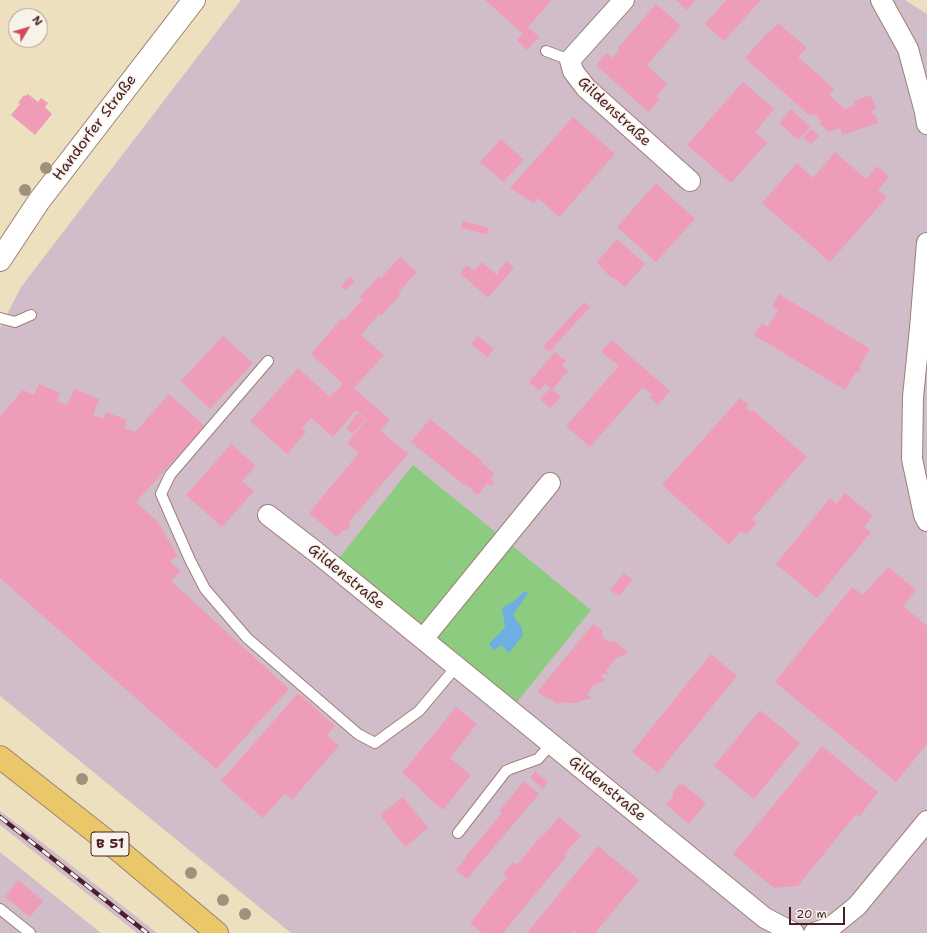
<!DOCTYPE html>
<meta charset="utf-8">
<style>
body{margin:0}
#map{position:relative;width:927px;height:933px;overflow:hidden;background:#ede0bf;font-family:"Shantell Sans",sans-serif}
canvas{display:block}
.north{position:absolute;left:8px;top:8px;width:40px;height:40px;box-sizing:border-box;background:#f7f3e8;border:1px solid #b29e9c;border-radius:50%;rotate:52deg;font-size:11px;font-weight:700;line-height:16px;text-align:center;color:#4a1f2b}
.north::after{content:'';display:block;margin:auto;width:14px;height:18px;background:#d1495b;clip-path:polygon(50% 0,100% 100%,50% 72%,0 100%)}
.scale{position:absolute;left:789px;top:907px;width:56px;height:18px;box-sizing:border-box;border:2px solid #4a1f2b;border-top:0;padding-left:5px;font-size:12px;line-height:14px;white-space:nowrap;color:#4a1f2b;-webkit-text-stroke:3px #f7f3e8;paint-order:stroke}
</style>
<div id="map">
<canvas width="927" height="933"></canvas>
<div class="north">N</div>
<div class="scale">20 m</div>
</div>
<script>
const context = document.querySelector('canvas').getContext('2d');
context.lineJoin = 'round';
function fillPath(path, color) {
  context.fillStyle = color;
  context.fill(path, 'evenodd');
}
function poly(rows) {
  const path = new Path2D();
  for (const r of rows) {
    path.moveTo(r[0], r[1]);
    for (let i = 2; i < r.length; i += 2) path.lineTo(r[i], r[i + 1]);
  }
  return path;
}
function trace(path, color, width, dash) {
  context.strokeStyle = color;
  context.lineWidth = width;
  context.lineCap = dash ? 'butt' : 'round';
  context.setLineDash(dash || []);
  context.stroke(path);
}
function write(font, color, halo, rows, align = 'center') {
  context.font = font + ' "Shantell Sans",sans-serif';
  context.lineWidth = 3;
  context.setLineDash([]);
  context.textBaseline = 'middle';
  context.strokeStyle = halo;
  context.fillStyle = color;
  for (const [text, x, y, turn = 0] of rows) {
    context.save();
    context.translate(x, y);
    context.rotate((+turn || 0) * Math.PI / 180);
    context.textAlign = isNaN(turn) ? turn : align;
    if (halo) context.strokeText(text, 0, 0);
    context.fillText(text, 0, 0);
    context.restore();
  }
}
fillPath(poly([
 [241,0,905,0,927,14,927,933,291,933,0,696,0,328,21,287],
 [0,811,48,847,157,933,137,933,0,825],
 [0,852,101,933,0,933]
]), '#d1bdc9');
fillPath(poly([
 [413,465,591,610,517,702,339,558]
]), '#8dcb81');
fillPath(poly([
 [525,591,528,593,513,615,522,628,523,635,509,653,501,645,494,650,489,644,505,627,502,608,514,601]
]), '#6faee2');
fillPath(poly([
 [485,0,552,0,528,27,539,37,527,50,517,40,523,34],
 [676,0,696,0,687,10],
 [726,0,761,0,724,41,705,24],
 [656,4,681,26,647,65,667,84,656,96,660,99,648,112,596,65,607,53,613,58,619,50,618,48],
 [778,23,807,48,798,57,833,88,834,89,829,95,845,109,855,105,854,101,871,95,876,109,871,110,873,115,875,114,878,123,842,135,840,128,829,132,820,124,820,119,813,113,810,116,745,58,769,31,770,32],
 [743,82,774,109,755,132,767,143,731,183,687,145],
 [28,94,38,102,41,98,48,103,45,107,52,114,35,135,11,115,20,104,18,103,24,95,26,96],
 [791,109,810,127,798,140,779,123],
 [573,117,615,154,559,217,538,198,534,203,510,188],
 [811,129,819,136,811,144,803,137],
 [501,139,524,160,503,182,480,162],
 [835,152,866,179,877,166,889,177,878,190,887,197,830,262,762,203,797,163,813,178],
 [656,183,695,219,656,262,617,227],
 [463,221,489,228,487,235,461,228],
 [617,239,645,264,625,287,614,278,611,278,597,262],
 [400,257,417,272,398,293,400,295,381,316,379,314,361,335,384,355,354,388,390,420,381,430,376,427,408,454,349,522,350,526,346,531,342,531,337,537,309,513,359,453,347,443,367,419,356,410,333,437,311,418,302,428,306,432,287,454,250,421,298,368,330,397,335,391,351,405,336,391,343,384,311,354,342,318,344,320,363,299,360,297,379,276,381,278],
 [507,261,514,268,488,298,460,273,467,265,474,271,482,262,497,275,499,272,498,271],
 [350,276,355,281,346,290,341,286],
 [779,294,870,349,859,367,861,368,858,373,856,372,845,390,754,335,762,323,768,327,778,310,772,306],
 [584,302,590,307,549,352,543,347],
 [223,336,253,363,210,409,181,381],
 [478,336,494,349,487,357,471,344],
 [612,340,670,391,658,405,650,398,652,395,643,387,590,447,566,426,619,366,601,352],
 [555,352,566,361,562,365,568,371,552,390,561,397,550,408,540,399,550,388,545,384,539,391,529,382],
 [39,384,60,393,57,401,67,405,75,389,99,399,93,415,104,419,106,412,127,420,124,428,135,432,169,394,205,426,136,502,158,522,177,555,170,562,181,571,171,581,289,689,216,769,0,578,0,416,23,390,34,395],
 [740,398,749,405,746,408,751,412,753,410,807,457,752,519,757,523,746,535,741,531,729,545,662,485],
 [358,413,366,419,353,434,346,428],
 [430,419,483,462,482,463,495,474,490,479,494,482,491,486,487,483,478,495,465,484,464,485,411,442],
 [231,444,256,466,242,481,254,491,222,527,186,495],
 [845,493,873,516,864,527,871,532,817,598,776,564,830,498,836,504],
 [888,567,916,590,903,606,927,626,927,744,896,782,775,682,852,587,863,595],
 [624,573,632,580,619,596,610,590],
 [593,624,603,631,601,634,603,636,602,637,609,642,610,641,612,643,614,641,629,653,616,658,606,671,608,673,606,675,604,673,601,676,606,680,593,686,587,694,591,698,575,703,562,703,561,701,558,704,549,698,548,699,537,692],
 [711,654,737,676,658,773,632,752],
 [298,693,335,726,327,735,339,746,292,800,285,793,263,818,221,781],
 [456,707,477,724,450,758,471,775,443,810,439,807,421,791,422,790,402,773],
 [760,710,800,743,754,799,714,766],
 [822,746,878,792,859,817,856,814,798,886,774,888,733,854],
 [535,771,548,782,543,789,530,778],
 [524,781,539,794,467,879,456,870,466,858,465,857,502,813,499,811],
 [683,784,706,803,689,824,664,803,665,802,667,804,673,796,673,792,679,785],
 [403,797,428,828,405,847,380,815],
 [559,817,581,835,564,855,566,857,503,933,482,933,470,923,507,877,503,874,513,862,517,865,541,836,542,837],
 [598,846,639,880,595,933,577,933,574,931,572,933,527,933],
 [18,880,43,901,30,917,5,897]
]), '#ef9cb9');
const service = poly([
 [546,51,570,60],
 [0,318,15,322,31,315],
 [268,361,170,475,161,494,190,560,205,589,247,638,358,734,375,743,419,711,456,667],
 [458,833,506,771,510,769,538,759,551,744],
 [0,909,30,933]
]);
const minor = poly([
 [624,0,570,60,573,71,586,88,690,181],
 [881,0,908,49,925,112,927,124],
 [927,243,920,328,913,397,912,459,924,515,927,521],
 [268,515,316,552,765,918,794,933],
 [423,639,550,483],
 [814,933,831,927,857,906,927,821]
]);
const tertiary = poly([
 [0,260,39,201,194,0]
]);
const primary = poly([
 [0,757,122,853,217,933]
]);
trace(service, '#9c8075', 12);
trace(minor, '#9c8075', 22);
trace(tertiary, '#9c8075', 24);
trace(primary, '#9c8075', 24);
trace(service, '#fff', 10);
trace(minor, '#fff', 20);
trace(tertiary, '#fff', 22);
trace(primary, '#eac769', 22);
const rail = poly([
 [0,817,147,933]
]);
trace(rail, '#4a1f2b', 4.5);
trace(rail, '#f7f3e8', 3, [9]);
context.fillStyle = '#9e927c';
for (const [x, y] of [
 [46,168],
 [25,190],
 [82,779],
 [191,873],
 [223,900],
 [245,914]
]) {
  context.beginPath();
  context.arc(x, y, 6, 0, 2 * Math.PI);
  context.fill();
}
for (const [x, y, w] of [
 [110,844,38]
]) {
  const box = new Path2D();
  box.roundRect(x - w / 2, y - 12, w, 24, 3);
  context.fillStyle = '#f7f3e8';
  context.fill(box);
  trace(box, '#4a1f2b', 1);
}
write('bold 14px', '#4a1f2b', null, [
 ["B 51",110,844]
]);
write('15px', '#4a1f2b', '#f7f3e8', [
 ["Gildenstraße",614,112,43],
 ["Handorfer Straße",95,128,-53],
 ["Gildenstraße",346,577,39],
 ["Gildenstraße",607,789,39]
]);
</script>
